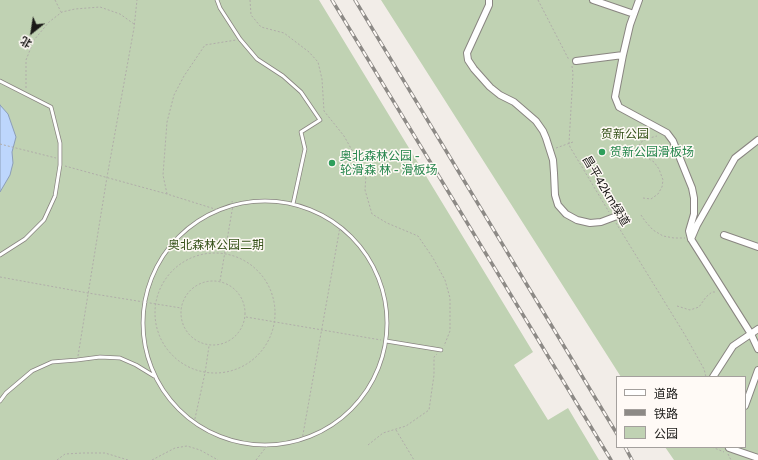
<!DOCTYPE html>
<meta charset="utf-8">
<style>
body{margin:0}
#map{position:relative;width:758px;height:460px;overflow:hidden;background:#f2ede8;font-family:"Golos Text","Noto Sans SC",sans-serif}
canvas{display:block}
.legend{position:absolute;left:616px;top:376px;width:130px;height:72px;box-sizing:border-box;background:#fffaf6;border:1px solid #a4a09d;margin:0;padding:5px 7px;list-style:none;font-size:12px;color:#1b1a18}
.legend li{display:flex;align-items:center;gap:8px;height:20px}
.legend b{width:20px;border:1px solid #a4a09d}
.north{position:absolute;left:12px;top:12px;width:40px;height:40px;-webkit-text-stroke:3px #fffaf6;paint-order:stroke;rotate:210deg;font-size:11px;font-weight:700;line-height:16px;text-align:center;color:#1b1a18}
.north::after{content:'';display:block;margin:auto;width:14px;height:18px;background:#1b1a18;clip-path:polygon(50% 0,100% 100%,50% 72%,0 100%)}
</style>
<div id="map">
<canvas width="758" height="460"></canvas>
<ul class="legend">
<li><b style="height:5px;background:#fff"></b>道路</li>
<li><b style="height:5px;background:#8d8a86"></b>铁路</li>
<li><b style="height:11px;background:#c0d2b3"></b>公园</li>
</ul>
<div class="north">北</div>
</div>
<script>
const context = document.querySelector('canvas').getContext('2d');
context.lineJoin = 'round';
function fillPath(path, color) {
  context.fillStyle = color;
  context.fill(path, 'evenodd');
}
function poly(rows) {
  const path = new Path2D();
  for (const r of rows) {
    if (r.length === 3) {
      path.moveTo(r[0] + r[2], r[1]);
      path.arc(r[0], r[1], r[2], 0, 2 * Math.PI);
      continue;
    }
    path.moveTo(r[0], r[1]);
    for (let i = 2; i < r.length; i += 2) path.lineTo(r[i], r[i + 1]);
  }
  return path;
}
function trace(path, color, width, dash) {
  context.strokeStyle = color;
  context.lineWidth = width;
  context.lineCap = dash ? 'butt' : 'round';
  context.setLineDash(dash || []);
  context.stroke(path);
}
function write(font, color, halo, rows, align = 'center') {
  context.font = font + ' "Golos Text","Noto Sans SC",sans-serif';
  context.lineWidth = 3;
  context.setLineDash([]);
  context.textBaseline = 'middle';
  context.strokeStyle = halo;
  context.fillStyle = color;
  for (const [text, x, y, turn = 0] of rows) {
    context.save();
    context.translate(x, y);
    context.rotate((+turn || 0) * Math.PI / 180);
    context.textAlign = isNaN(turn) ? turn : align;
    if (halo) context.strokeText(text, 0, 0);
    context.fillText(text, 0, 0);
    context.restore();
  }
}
fillPath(poly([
 [0,0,319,0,533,352,514,365,548,420,568,408,599,460,0,460],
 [381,0,758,0,758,460,674,460,665,447,745,447,745,377,621,377]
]), '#c0d2b3');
const water = poly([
 [0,105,8,114,16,137,12,152,13,163,10,175,0,192,0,105]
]);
fillPath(water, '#bdd6fc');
trace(water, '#8c9eb8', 1);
const lane = poly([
 [217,0,220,8,240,39,257,59,283,76,301,92,320,120,301,132,305,149,293,204],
 [0,81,51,107,60,143,60,165,55,196,44,220,25,239,0,255],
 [265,323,122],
 [386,341,441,350],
 [0,401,6,393,32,371,52,362,77,360,100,357,120,358,136,365,154,376]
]);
const street = poly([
 [489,0,489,5,467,53,468,60,474,69,490,87,500,95,514,102,536,121,543,131,546,138,553,160,554,173,555,195,558,205,566,214,577,220,590,223,601,222,617,216],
 [593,0,634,14],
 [639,0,630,25,623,55,615,97,619,107,667,133,673,141,692,188,694,198,694,214,689,231,691,239,751,334,758,349],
 [576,61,623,55],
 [724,235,758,247],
 [691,239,697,225,735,158,758,140],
 [713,377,733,346,758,329],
 [745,406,758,370],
 [730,447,729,448,758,458]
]);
trace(lane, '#898581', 4.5);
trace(street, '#898581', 8);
trace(poly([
 [55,0,61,12],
 [250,0,251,15,261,27,284,33,309,52,318,62,322,79,324,111,344,136,366,175,365,190,372,214,387,223,418,236,433,258,445,280,450,298,450,331,444,346],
 [538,0,569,60],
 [572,66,573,74,569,143,570,147,609,212],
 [26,88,26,60,34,40,49,22,62,12,75,9,100,7,120,14,134,24],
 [0,144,56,158],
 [556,148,573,142],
 [65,166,167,194,218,210],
 [167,194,163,175,167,122,174,95,184,76,205,45,236,40],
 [643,198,651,199,658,194,662,187,663,180,659,169,654,162,641,154,639,149,640,143,646,139,657,136],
 [641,215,645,221,653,230,663,236,674,238,685,238],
 [616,223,685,335,704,369,706,377],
 [215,313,60],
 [0,277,88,293,181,308],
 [213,313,32],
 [220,281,233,205,232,201],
 [677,306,690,310,699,307,706,297,712,292,716,292],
 [246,317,381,340],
 [78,356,107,177,134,28,137,0],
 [194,423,205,373,209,346],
 [396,430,414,460],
 [302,440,340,227],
 [368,445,383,433,406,426,429,410,434,375,434,357,437,354],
 [712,447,724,452],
 [728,454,731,460],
 [57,460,65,454,83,453,105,453,128,460],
 [152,460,175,448,187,446,200,450,218,460],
 [256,460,267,446]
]), '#b0ada9', 1, [2, 2]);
trace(lane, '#fff', 3);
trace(street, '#fff', 6);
const rail = poly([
 [332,0,611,460],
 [355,0,617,434],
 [625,447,632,460]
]);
trace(rail, '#8d8a86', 3.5);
trace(rail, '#fffaf6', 2, [6]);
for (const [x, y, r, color] of [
 [602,152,4,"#2e9e5b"],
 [332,163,4,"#2e9e5b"]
]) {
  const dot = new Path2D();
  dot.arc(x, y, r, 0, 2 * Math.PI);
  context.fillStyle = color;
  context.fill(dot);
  trace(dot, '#fffaf6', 1.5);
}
write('12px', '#355118', '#fffaf6', [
 ["贺新公园",625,134],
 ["奥北森林公园二期",216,245]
]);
write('12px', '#27864d', '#fffaf6', [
 ["贺新公园滑板场",610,152],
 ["奥北森林公园 -",340,156],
 ["轮滑森 林 - 滑板场",340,170]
], 'left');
write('12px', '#1b1a18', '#fffaf6', [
 ["昌平42km绿道",606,191,59]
]);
</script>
